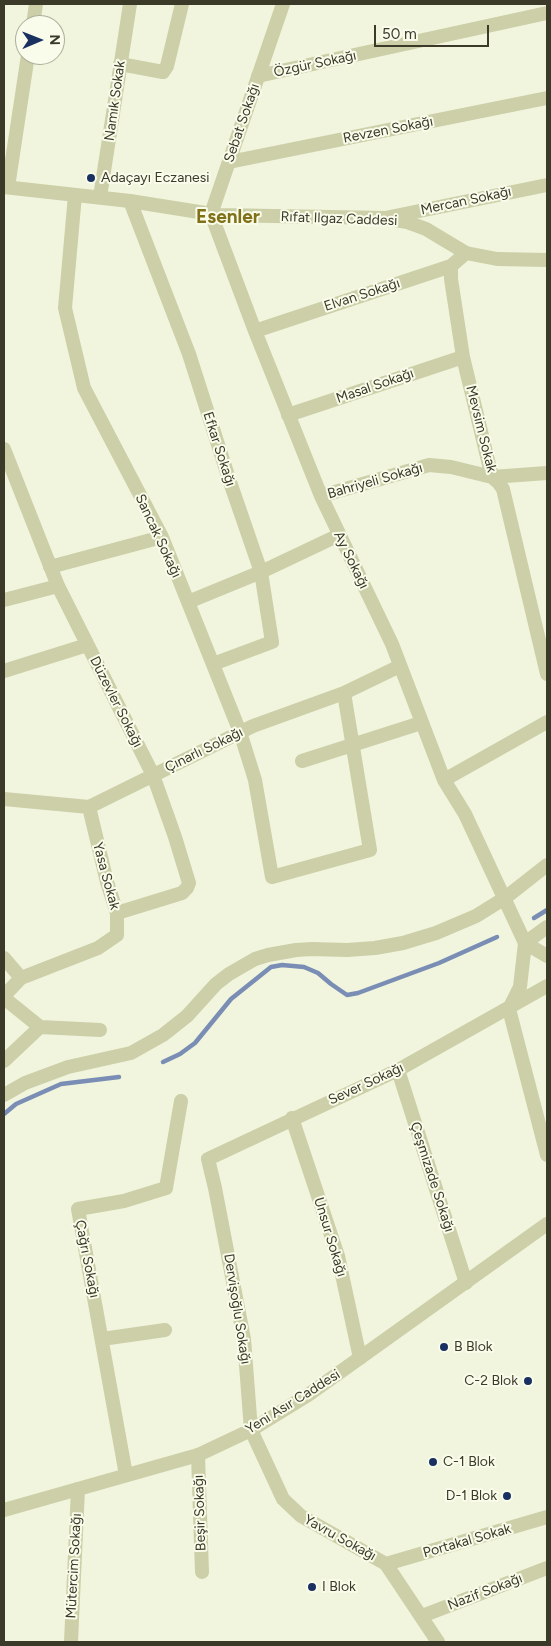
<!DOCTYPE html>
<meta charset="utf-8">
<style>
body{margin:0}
#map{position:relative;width:551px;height:1646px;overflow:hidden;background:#f1f5dd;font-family:Figtree,sans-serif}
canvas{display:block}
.frame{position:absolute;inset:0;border:5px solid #3b3928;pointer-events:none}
.north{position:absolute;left:15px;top:15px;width:50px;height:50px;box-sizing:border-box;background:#f9fcea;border:1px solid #adae9c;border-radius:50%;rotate:89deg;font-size:14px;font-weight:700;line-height:20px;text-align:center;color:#3b3928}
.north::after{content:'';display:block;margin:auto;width:18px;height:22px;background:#193061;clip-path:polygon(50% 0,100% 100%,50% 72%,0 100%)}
.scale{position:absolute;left:374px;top:25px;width:115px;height:22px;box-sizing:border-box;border:2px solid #3b3928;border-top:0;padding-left:6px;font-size:15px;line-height:18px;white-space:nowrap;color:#3b3928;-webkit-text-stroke:4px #f9fcea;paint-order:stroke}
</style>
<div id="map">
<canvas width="551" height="1646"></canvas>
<div class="frame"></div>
<div class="north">N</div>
<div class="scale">50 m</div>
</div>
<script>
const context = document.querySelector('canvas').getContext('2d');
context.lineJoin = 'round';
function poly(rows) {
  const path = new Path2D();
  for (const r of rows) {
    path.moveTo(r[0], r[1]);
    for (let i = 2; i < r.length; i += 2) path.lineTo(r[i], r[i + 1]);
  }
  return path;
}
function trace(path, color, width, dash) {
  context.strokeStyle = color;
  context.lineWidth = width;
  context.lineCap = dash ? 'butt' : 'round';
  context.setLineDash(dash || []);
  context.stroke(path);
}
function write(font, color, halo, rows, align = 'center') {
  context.font = font + ' Figtree,sans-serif';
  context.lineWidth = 4;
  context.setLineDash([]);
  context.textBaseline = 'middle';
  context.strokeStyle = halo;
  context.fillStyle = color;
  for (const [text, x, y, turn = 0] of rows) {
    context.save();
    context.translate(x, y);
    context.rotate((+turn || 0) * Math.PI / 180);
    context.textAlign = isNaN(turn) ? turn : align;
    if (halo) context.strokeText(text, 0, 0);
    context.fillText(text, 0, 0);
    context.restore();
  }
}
trace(poly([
 [534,918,547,910],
 [163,1062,180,1054,195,1043,231,999,271,967,282,965,304,967,318,973,331,984,347,995,358,993,439,963,497,937],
 [4,1114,16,1104,61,1084,119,1077]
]), '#798db5', 4.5);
trace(poly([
 [283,4,211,214,255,331,321,496,392,644,444,780,465,814,525,943],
 [33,25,36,4],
 [120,64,163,72,167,66,182,4],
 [258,76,547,13],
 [229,162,547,98],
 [8,187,28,55],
 [75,195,65,308,84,388,162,537,240,732,255,780,272,877,370,850,344,693],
 [100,197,130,4],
 [130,201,189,354,230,482,261,572,272,642,213,664],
 [385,218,547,185],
 [451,266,451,279,463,357,492,477,498,482,503,489,547,674],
 [255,331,451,266,466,253],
 [288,415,463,357],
 [4,449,58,586,153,775,175,837,189,883,187,888,182,893,117,913],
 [321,496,429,465,451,467,492,477,547,473],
 [50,567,162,537],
 [4,600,58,586],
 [188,602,261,572,339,535],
 [4,671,87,645],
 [302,761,421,723],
 [444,780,547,722],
 [4,799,89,807,253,726,344,693,400,666],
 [525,943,520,987,509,1009,547,1155],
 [525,943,547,927],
 [525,943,547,956],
 [4,958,21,978],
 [4,996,21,978,98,948,117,935,117,913,107,882,89,807],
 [4,998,40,1027,100,1030],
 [4,1061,40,1027],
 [398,1070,466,1283],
 [292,1118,338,1256,360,1358],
 [102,1339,165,1330],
 [198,1455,202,1572],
 [126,1475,78,1209,124,1201,166,1188,181,1101],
 [386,1564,547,1517],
 [422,1616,547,1568],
 [71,1642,78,1489],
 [438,1642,386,1564,301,1516,283,1499,251,1430,244,1339,215,1188,208,1159,398,1070,547,986]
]), '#cccfa7', 14);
trace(poly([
 [4,187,130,201,218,215,385,218,407,222,426,229,466,253,497,259,547,260],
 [4,1095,25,1083,68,1067,131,1053,163,1035,187,1016,216,984,229,974,255,959,268,955,296,950,312,949,347,950,375,948,403,943,436,933,476,916,505,898,547,865],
 [4,1510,198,1455,251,1430,308,1395,547,1224]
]), '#cccfa7', 14);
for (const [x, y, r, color] of [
 [91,178,5,"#193061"],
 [444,1347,5,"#193061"],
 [528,1381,5,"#193061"],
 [433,1462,5,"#193061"],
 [507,1496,5,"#193061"],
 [312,1587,5,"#193061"]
]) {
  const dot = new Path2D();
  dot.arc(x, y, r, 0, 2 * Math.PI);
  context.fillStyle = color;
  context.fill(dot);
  trace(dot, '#f9fcea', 2);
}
write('14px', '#3b3928', '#f9fcea', [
 ["Özgür Sokağı",315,64,-12],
 ["Namık Sokak",115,101,-82],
 ["Sebat Sokağı",242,123,-71],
 ["Revzen Sokağı",388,130,-11],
 ["Mercan Sokağı",466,201,-12],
 ["Rıfat Ilgaz Caddesi",339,219,2],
 ["Elvan Sokağı",362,295,-18],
 ["Masal Sokağı",375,386,-19],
 ["Mevsim Sokak",481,429,76],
 ["Efkar Sokağı",219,449,72],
 ["Bahriyeli Sokağı",375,481,-16],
 ["Sancak Sokağı",158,536,65],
 ["Ay Sokağı",351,560,64],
 ["Düzevler Sokağı",116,702,63],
 ["Çınarlı Sokağı",204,750,-26],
 ["Yasa Sokak",106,876,75],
 ["Sever Sokağı",366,1084,-25],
 ["Çeşmizade Sokağı",432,1177,72],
 ["Unsur Sokağı",330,1237,73],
 ["Çağrı Sokağı",87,1259,79],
 ["Dervişoğlu Sokağı",237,1309,81],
 ["Yeni Asır Caddesi",293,1402,-32],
 ["Beşir Sokağı",200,1513,-92],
 ["Yavru Sokağı",340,1538,29],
 ["Portakal Sokak",467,1541,-16],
 ["Mütercim Sokağı",74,1566,-87],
 ["Nazif Sokağı",485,1592,-21]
]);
write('14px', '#3b3928', '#f9fcea', [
 ["Adaçayı Eczanesi",101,178],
 ["B Blok",454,1347],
 ["C-2 Blok",518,1381,"right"],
 ["C-1 Blok",443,1462],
 ["D-1 Blok",497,1496,"right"],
 ["I Blok",322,1587]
], 'left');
write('bold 19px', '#807018', '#f9fcea', [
 ["Esenler",228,217]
]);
</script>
